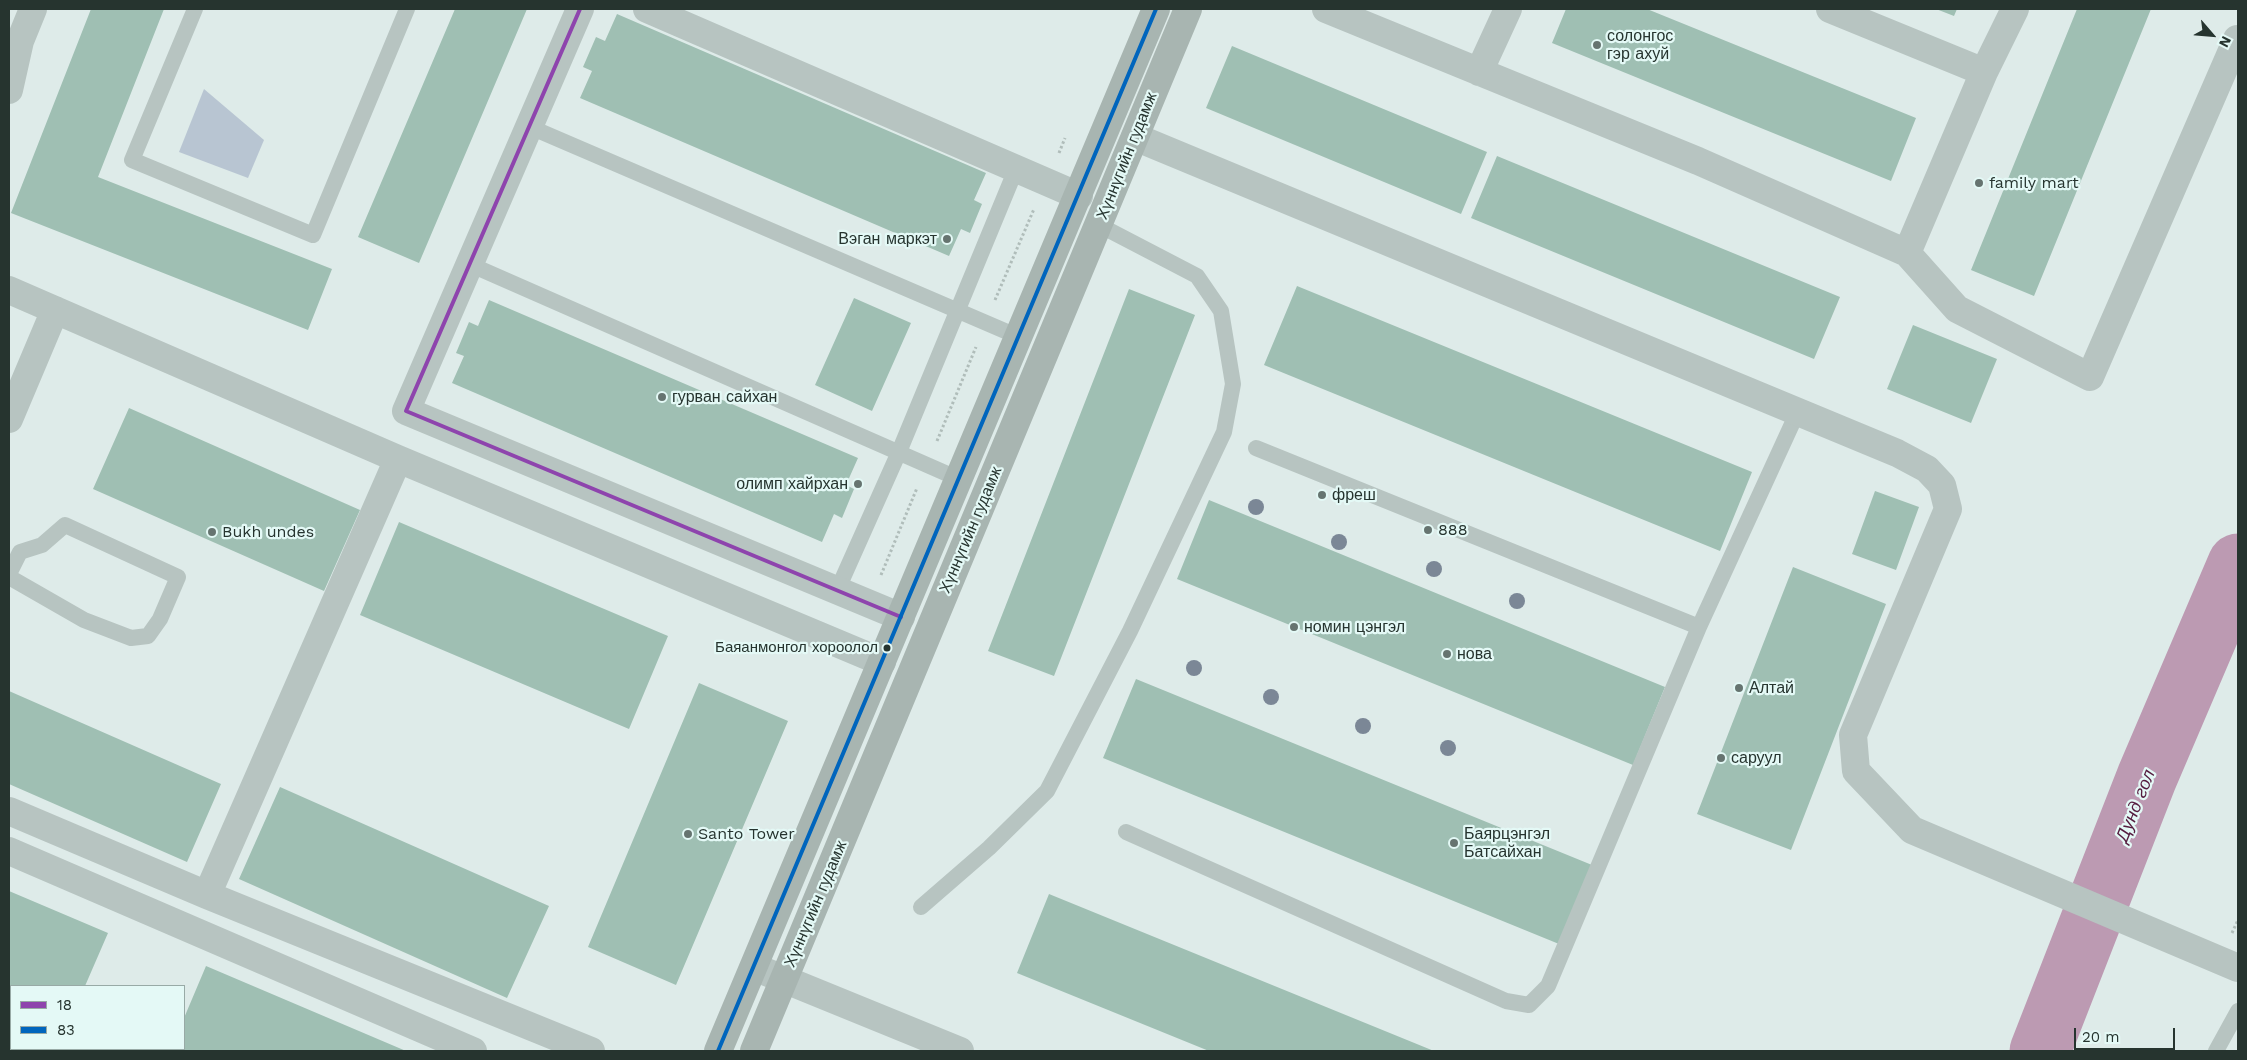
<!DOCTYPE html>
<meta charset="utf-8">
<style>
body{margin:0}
#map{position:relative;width:2247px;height:1060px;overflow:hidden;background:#deebe9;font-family:"Work Sans",sans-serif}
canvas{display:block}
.frame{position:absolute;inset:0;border:10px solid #26342f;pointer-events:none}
.legend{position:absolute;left:10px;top:985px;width:175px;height:65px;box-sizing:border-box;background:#e4f9f6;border:1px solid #98aaa6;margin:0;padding:6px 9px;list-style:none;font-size:15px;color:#26342f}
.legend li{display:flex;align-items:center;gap:10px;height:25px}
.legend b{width:25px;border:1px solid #98aaa6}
.north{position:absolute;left:2187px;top:10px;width:50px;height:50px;-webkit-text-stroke:4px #e4f9f6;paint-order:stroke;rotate:117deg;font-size:14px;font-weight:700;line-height:20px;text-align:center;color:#26342f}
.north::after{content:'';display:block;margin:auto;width:18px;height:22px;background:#26342f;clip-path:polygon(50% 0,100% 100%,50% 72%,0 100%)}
.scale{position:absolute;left:2074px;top:1028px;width:101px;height:22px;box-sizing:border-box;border:2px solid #26342f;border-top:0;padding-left:6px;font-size:15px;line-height:18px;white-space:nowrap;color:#26342f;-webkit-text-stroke:4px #e4f9f6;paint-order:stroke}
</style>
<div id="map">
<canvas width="2247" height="1060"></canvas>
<div class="frame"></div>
<ul class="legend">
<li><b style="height:6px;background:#8e44ad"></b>18</li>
<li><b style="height:6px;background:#0065bd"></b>83</li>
</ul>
<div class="north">N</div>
<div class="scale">20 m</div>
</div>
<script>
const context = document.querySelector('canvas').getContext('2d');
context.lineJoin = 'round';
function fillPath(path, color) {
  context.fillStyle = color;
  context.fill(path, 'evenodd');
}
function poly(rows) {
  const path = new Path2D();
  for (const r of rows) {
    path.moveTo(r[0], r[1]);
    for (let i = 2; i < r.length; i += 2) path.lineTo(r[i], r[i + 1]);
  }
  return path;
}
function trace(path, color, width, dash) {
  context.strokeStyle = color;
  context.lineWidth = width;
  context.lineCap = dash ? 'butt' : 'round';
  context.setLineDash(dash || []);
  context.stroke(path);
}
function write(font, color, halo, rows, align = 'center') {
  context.font = font + ' "Work Sans",sans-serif';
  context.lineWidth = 4.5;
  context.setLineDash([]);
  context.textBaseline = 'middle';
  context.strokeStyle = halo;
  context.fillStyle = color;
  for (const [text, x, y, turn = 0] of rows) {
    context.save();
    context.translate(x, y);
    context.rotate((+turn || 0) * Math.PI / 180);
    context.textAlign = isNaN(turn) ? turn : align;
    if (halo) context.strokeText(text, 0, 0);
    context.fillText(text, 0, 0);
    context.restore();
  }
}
fillPath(poly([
 [204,89,264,140,248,178,179,152]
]), '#b8c5d2');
trace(poly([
 [2040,1051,2147,777,2238,564]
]), '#bc9ab2', 61);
fillPath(poly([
 [91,9,164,9,98,177,332,269,308,330,11,213],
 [455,9,527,9,419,263,358,237],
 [1566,9,1647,9,1916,118,1891,181,1552,43],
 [1936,9,1957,9,1954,16],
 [2077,9,2151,9,2034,296,1971,270],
 [617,14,986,173,974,200,982,204,970,233,961,229,949,256,580,98,592,71,583,67,596,37,605,41],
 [1232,46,1487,152,1461,214,1206,108],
 [1497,156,1840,297,1814,359,1471,218],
 [1297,286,1752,472,1720,551,1264,365],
 [1129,289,1195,315,1054,676,988,651],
 [854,298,911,323,872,411,815,385],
 [489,300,858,458,846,485,854,489,842,518,834,514,822,542,452,383,464,356,456,353,469,322,478,326],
 [1913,325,1997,359,1971,423,1887,389],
 [129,408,360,510,324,591,93,489],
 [1875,491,1919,507,1896,570,1852,554],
 [1209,500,1665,687,1633,765,1177,579],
 [399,522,668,636,629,729,360,615],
 [1793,567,1886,604,1791,850,1697,814],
 [1136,679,1592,865,1559,944,1103,758],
 [699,683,788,721,676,985,588,947],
 [9,691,221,784,187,862,9,784],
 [280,787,549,906,507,998,239,879],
 [9,891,108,933,85,986,11,986,11,989,9,988],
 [1049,894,1434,1051,1209,1051,1017,973],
 [206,966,406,1051,169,1051,170,1049,184,1049,184,1018]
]), '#9fbfb3');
trace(poly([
 [1059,153,1065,138],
 [995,300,1034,209],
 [937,441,976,347],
 [881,575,917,488],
 [2232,933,2238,920]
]), '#b0bdba', 3, [2.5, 2.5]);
trace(poly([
 [195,9,132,160,313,235,407,9],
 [530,127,1019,337],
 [469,264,959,479],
 [1256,448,1699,627],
 [9,574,20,552,42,545,65,525,178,577,160,619,148,636,131,638,84,620,9,577],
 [837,591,899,452,1016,169],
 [1126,832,1506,1001,1529,1005,1548,986,1699,627,1798,411],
 [921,907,989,848,1047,791,1130,631,1224,432,1233,384,1221,311,1197,276,1099,225],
 [2216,1051,2238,1011]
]), '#b7c4c1', 16);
trace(poly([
 [580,9,406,411,901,617],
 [647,9,1079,196],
 [1326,9,1698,161,1907,253,1957,309,2090,377,2237,39],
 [1830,9,1984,72],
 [1479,72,1508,9],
 [9,90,20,41,33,9],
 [1135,137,1897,453,1927,469,1942,485,1948,509,1853,735,1856,771,1912,830,2238,968],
 [1907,253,1984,72,2015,9],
 [9,290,398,459,882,662],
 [9,419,55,310],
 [9,811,207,895,591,1051],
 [9,851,473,1051],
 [207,895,398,459],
 [754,967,960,1051]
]), '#b7c4c1', 28);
trace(poly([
 [718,1051,1156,9],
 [754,1051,1188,9]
]), '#a8b5b1', 28);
trace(poly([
 [580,9,406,411,901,617]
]), '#8e44ad', 4);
trace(poly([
 [718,1051,1156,9]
]), '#0065bd', 4);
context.fillStyle = '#7b8796';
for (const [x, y] of [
 [1256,507],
 [1339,542],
 [1434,569],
 [1517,601],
 [1194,668],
 [1271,697],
 [1363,726],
 [1448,748]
]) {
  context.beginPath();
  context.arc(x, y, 8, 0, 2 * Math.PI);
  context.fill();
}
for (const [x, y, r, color] of [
 [1597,45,5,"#667470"],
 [1979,183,5,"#667470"],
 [947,239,5,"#667470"],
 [662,397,5,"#667470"],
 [858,484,5,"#667470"],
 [1322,495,5,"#667470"],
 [1428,530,5,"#667470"],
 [212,532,5,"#667470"],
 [1294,627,5,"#667470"],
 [887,648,4.5,"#26342f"],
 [1447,654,5,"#667470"],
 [1739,688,5,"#667470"],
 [1721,758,5,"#667470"],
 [688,834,5,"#667470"],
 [1454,843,5,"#667470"]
]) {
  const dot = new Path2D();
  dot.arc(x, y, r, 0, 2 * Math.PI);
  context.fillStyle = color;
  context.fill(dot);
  trace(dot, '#e4f9f6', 2);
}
write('15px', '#26342f', '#e4f9f6', [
 ["Баяанмонгол хороолол",878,648]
], 'right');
write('16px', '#26342f', '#e4f9f6', [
 ["солонгос",1607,36],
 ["гэр ахуй",1607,54],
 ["family mart",1989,183],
 ["Вэган маркэт",937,239,"right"],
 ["гурван сайхан",672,397],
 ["олимп хайрхан",848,484,"right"],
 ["фреш",1332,495],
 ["888",1438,530],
 ["Bukh undes",222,532],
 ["номин цэнгэл",1304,627],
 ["нова",1457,654],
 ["Алтай",1749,688],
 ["саруул",1731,758],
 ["Santo Tower",698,834],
 ["Баярцэнгэл",1464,834],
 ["Батсайхан",1464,852]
], 'left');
write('16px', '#26342f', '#e4f9f6', [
 ["Хүннүгийн гудамж",1127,156,-68],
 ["Хүннүгийн гудамж",971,530,-67],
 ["Хүннүгийн гудамж",816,904,-67]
]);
write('italic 18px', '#551c3f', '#e4f9f6', [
 ["Дунд гол",2136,806,-68]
]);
</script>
